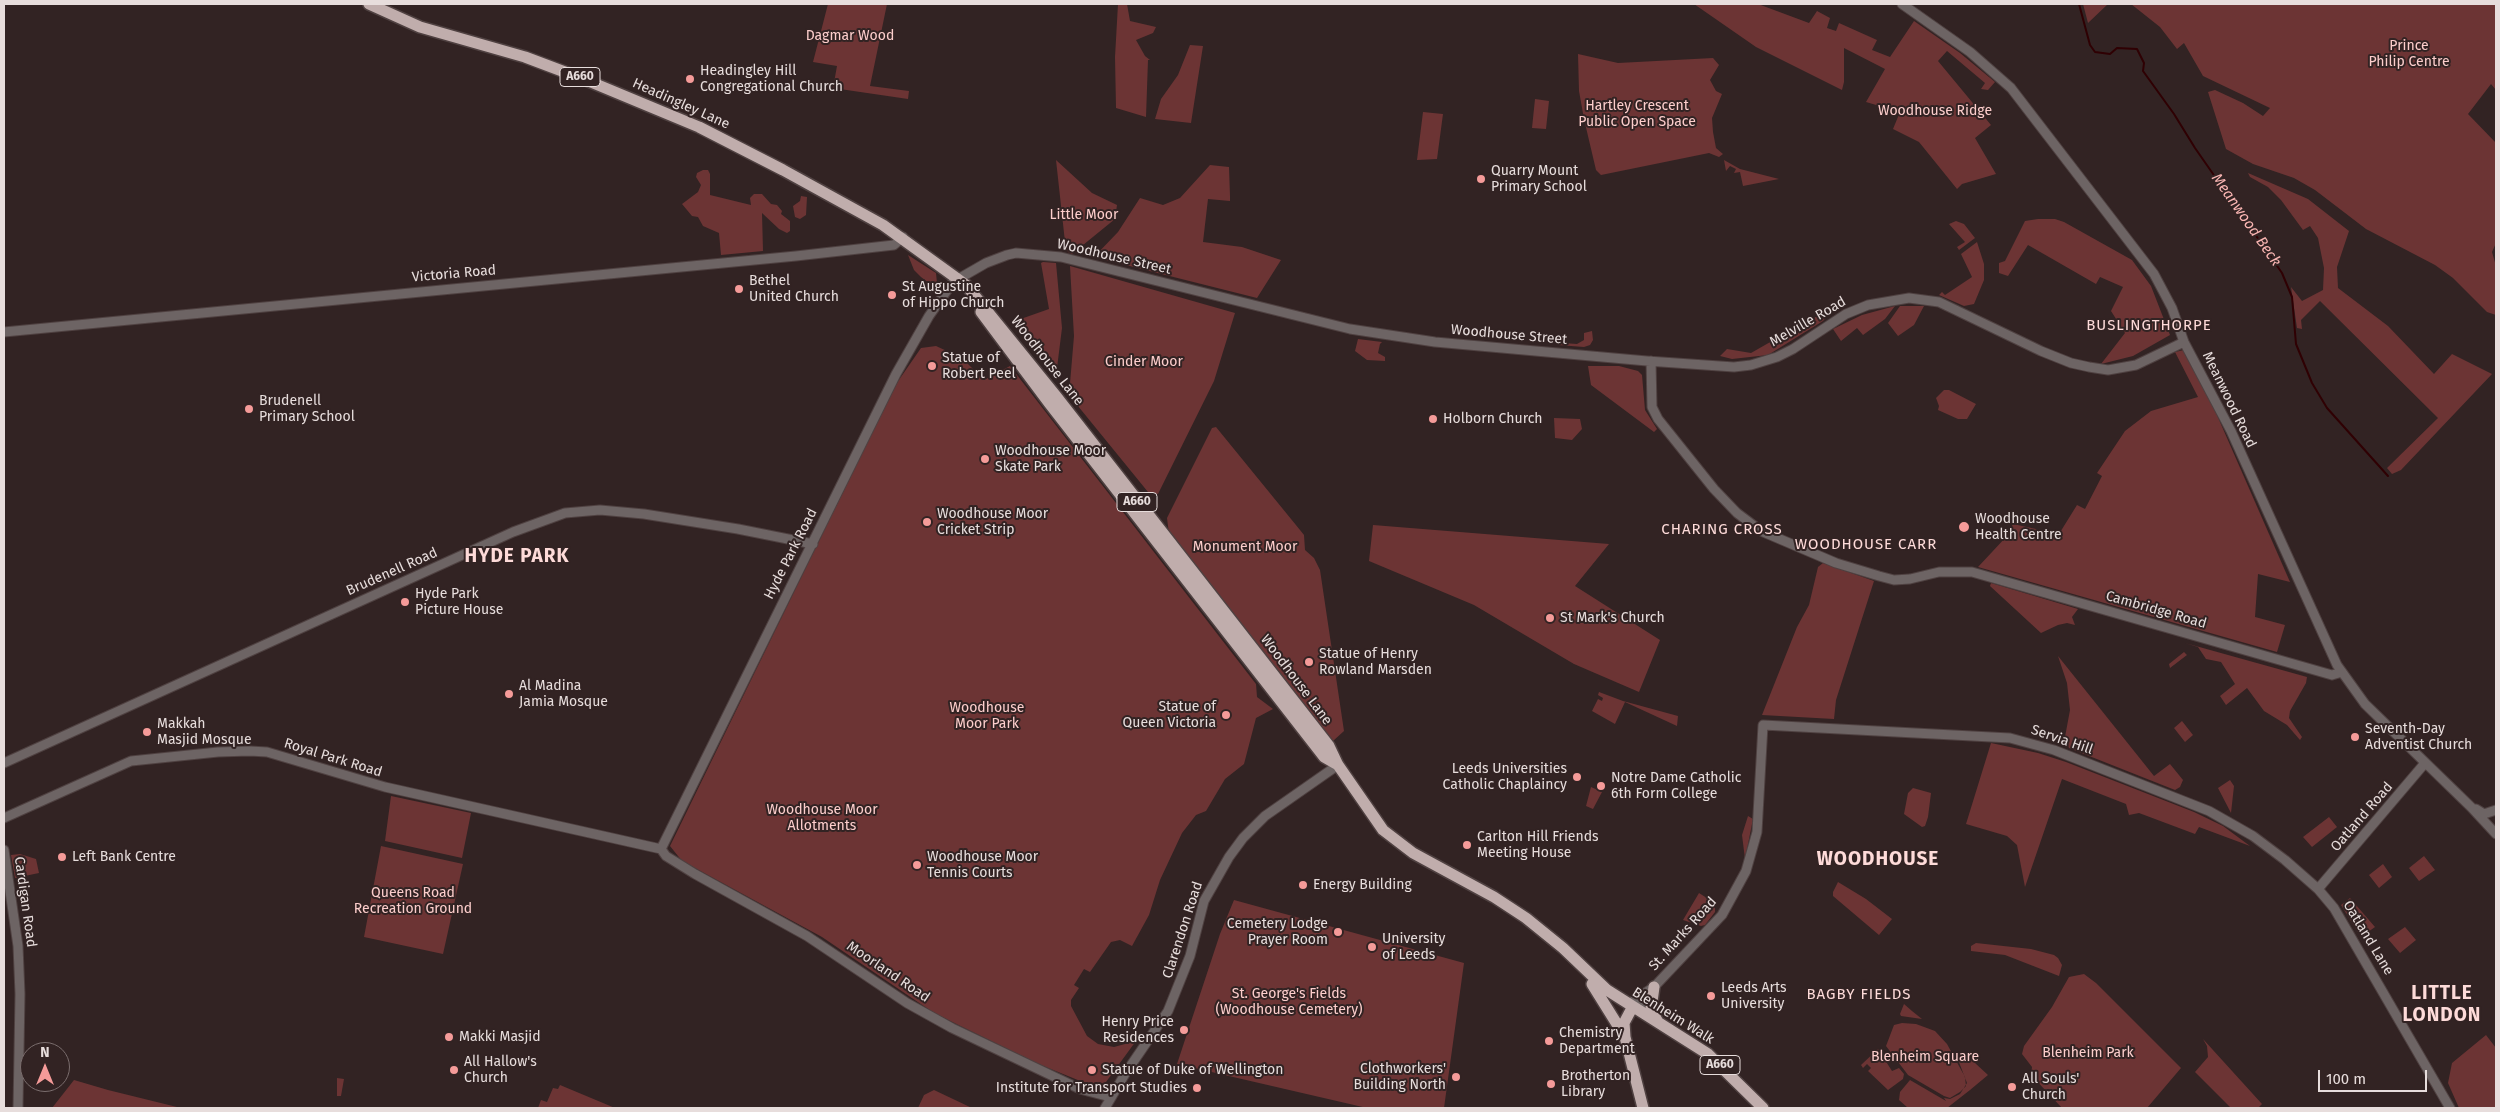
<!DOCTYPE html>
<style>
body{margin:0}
#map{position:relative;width:2500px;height:1112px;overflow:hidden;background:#322323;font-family:"Fira Sans",sans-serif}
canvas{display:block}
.frame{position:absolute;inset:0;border:5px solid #e7dddc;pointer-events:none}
.north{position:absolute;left:20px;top:1042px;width:50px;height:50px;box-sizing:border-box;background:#322323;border:1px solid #7a6d6d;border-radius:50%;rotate:0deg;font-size:14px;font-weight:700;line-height:20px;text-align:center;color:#e7dddc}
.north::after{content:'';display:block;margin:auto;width:18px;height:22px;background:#f59b99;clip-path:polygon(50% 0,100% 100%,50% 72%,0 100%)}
.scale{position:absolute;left:2318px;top:1070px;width:109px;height:22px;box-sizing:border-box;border:2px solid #e7dddc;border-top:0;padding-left:6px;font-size:15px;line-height:18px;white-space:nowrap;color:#e7dddc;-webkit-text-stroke:4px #322323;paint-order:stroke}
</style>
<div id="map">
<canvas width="2500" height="1112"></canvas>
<div class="frame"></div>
<div class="north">N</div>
<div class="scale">100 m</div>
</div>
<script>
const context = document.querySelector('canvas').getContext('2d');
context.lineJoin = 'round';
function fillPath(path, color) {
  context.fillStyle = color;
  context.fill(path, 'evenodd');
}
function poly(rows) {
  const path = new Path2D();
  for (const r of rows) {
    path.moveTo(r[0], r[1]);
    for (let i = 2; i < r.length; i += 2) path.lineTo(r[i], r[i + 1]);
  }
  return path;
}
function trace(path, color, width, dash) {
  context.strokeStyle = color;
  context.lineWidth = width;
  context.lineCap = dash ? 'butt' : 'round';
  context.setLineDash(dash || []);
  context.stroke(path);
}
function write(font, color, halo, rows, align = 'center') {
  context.font = font + ' "Fira Sans",sans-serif';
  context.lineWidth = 4;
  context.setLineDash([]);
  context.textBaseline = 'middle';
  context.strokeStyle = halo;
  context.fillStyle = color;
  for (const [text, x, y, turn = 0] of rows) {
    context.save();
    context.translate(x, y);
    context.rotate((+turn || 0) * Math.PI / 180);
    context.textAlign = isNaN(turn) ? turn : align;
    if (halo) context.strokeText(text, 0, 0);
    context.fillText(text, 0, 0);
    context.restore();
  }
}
fillPath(poly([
 [828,4,887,4,870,86,909,91,908,99,833,88,837,66,813,62],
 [1118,4,1127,4,1130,21,1156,27,1153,33,1136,40,1145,56,1150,60,1148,60,1146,117,1116,108,1115,57],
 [1694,4,1758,4,1809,23,1817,11,1830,18,1827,28,1836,31,1839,23,1877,40,1872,50,1890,57,1914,21,1960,53,1995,82,1988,90,1981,89,1985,83,1947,51,1938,61,1991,125,1975,138,1996,174,1962,184,1957,189,1919,142,1893,129,1900,112,1866,102,1885,69,1844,48,1844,82,1842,90,1756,47],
 [2083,4,2108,4,2088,23],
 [2131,4,2494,4,2496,6,2496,90,2491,84,2468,114,2496,143,2496,243,2492,252,2496,266,2496,315,2487,312,2453,278,2435,265,2366,229,2315,190,2294,178,2253,164,2226,149,2208,92,2215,90,2243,103,2263,116,2270,108,2203,76,2184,43,2177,49,2160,27],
 [1190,45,1203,46,1191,123,1155,119,1161,99,1178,75],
 [1578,54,1618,63,1713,58,1719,65,1710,80,1716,91,1722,94,1712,118,1713,132,1716,148,1723,154,1719,157,1709,153,1601,175,1596,170,1584,119,1579,91],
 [1535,99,1549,101,1546,129,1532,128],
 [1423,112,1443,114,1437,159,1417,160],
 [1056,160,1092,193,1117,205,1115,219,1072,254,1068,252,1065,242],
 [1724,160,1740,169,1779,179,1743,186,1740,172,1734,173,1736,169,1730,166,1726,171],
 [1210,165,1229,167,1230,196,1230,201,1208,199,1203,242,1242,247,1281,260,1257,298,1094,257,1118,232,1140,198,1163,205,1180,198],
 [703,170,708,170,710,174,710,195,751,205,750,198,754,194,762,194,771,204,777,205,782,211,781,214,790,221,790,231,787,233,779,229,762,213,763,251,721,255,719,233,703,226,698,217,692,216,682,204,698,192,701,185,696,177,697,173],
 [2248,173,2308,199,2349,231,2337,267,2338,288,2388,326,2434,374,2452,354,2492,374,2401,470,2392,474,2387,468,2438,418,2320,301,2301,320,2302,329,2297,328,2291,287,2302,301,2323,290,2324,268,2318,238,2310,226,2303,230,2281,200,2268,187,2250,177],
 [801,196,807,197,806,215,800,219,795,217,793,206,800,201],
 [2038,219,2055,219,2064,222,2132,260,2151,286,2170,335,2133,356,2101,364,2125,333,2111,311,2123,287,2100,277,2096,284,2028,245,2008,276,1999,273,1999,263,2005,261,2025,221],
 [1956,221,1964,224,1975,238,1959,250,1957,247,1965,242,1949,224],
 [1977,242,1984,264,1984,280,1974,304,1964,306,1939,295,1942,292,1945,295,1972,277,1961,254],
 [908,255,936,273,937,283,934,287,921,277,914,270],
 [1043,262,1056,263,1062,328,1057,368,1053,369,1015,321,1049,309,1041,263],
 [1070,266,1235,313,1214,381,1158,494,1148,492,1069,395,1074,336],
 [1895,306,1885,319,1863,335,1857,328,1841,341,1833,329,1862,315],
 [1900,306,1924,306,1914,325,1898,336,1888,323],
 [1826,310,1827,316,1823,321,1768,355,1732,359,1720,356,1727,349,1751,353,1779,337,1782,340],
 [1592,331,1593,340,1590,345,1584,347,1558,345,1563,343,1577,344,1584,340,1584,333],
 [1358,339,1382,342,1380,344,1378,353,1385,357,1385,361,1367,360,1355,351],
 [936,346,962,358,984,380,1010,366,1256,684,1257,697,1273,709,1256,718,1244,764,1225,779,1206,811,1196,815,1182,833,1160,880,1149,915,1132,946,1120,940,1111,942,1090,972,1084,969,1074,985,1079,988,1071,1000,1071,1006,1087,1036,1098,1044,1114,1047,1136,1041,1106,1082,1095,1087,1036,1063,934,1013,822,937,682,861,670,846,894,387,921,348],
 [2184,350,2206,390,2290,582,2258,574,2255,617,2285,625,2277,652,1978,567,2006,537,2013,524,2059,534,2077,505,2085,509,2102,476,2097,473,2125,431,2151,411,2198,397,2175,352],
 [1588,366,1619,366,1638,371,1642,375,1645,410,1657,429,1654,432,1591,385],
 [1944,390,1949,390,1976,404,1967,419,1958,419,1938,410,1939,406,1936,398],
 [1554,418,1580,419,1582,429,1572,440,1555,438],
 [1216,427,1300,530,1304,535,1305,550,1314,558,1320,570,1344,731,1333,741,1169,534,1167,518,1212,428],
 [1373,525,1609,544,1575,586,1660,640,1639,692,1574,664,1474,605,1369,561],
 [1823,563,1874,581,1836,700,1834,719,1762,715,1797,627,1809,605,1818,567],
 [1991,583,2078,609,2072,617,2075,625,2067,623,2058,625,2041,633,1990,586],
 [2185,643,2307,677,2306,683,2290,711,2289,718,2302,737,2300,740,2287,725,2264,711,2247,688,2226,705,2220,696,2235,684,2221,662,2206,659,2198,647],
 [2184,652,2187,655,2170,668,2169,664],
 [2058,656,2154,776,2170,764,2183,780,2180,787,2175,790,2069,748,2065,737,2070,710,2067,683],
 [1599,692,1623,701,1678,716,1677,726,1625,702,1615,724,1592,711,1598,699,1602,701,1603,698,1598,695],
 [2182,721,2193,735,2185,742,2174,728],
 [1991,743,2038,753,2066,762,2194,812,2223,826,2250,846,2199,827,2195,834,2139,813,2129,815,2126,804,2062,779,2025,887,2017,845,2007,836,1966,824],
 [2230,780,2234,786,2231,813,2218,788],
 [1591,787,1602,792,1593,809,1586,806],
 [1913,788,1931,793,1928,817,1925,826,1922,827,1904,814,1908,793],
 [391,796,471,813,462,858,385,841],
 [1748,816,1753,819,1745,859,1742,835],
 [2329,817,2337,827,2312,847,2303,837],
 [381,846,463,864,443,954,364,937],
 [20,854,36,859,39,873,15,878,11,855],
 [2424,856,2435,870,2419,881,2409,868],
 [2383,864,2392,877,2379,888,2369,875],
 [1838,882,1866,899,1892,919,1879,935,1833,896,1833,892],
 [1699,893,1713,902,1715,907,1715,912,1705,925,1701,926,1683,920],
 [2350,898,2375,927,2361,937,2341,905],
 [1234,900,1464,963,1444,1108,1367,1108,1177,1064,1220,934],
 [2405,927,2416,940,2400,953,2388,939],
 [1976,943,2031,949,2054,955,2058,958,2062,965,2059,976,2005,955,1971,951,1971,946],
 [2084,974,2096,983,2181,1068,2147,1108,2062,1108,2031,1075,2032,1067,2022,1054,2024,1046,2052,1007,2069,977],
 [1904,1004,1912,1011,1922,1019,1901,1016,1900,1014],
 [1902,1023,1916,1024,1935,1031,1947,1044,1965,1077,1966,1086,1960,1092,1950,1098,1944,1096,1908,1075,1886,1046,1894,1025],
 [2486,1035,2496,1048,2496,1108,2459,1108,2448,1083,2452,1063],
 [2203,1039,2262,1104,2258,1108,2231,1108,2195,1072,2208,1057,2207,1046],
 [1878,1049,1892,1071,1899,1068,1904,1074,1903,1079,1888,1090,1868,1071,1871,1068,1867,1064,1863,1068,1861,1065],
 [1962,1051,1988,1075,1970,1090,1947,1108,1908,1108,1899,1100,1900,1092,1910,1080,1946,1101,1944,1098,1950,1099,1960,1094,1967,1083,1957,1057],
 [337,1078,344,1079,341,1096,337,1096],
 [74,1080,108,1090,181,1108,52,1108],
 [560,1085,615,1108,538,1108,541,1100,547,1102,553,1088,558,1089],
 [934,1090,972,1108,973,1108,918,1108,924,1095]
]), '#6c3434');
trace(poly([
 [2079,4,2090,45,2095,52,2110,54,2117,48,2137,49,2144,63,2143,71,2174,114,2195,148,2282,273,2292,297,2296,344,2312,383,2327,408,2388,476]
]), '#2f0003', 2);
const tertiary = poly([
 [1902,4,1970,52,2011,88,2154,274,2172,308,2184,342,2231,431,2337,665,2365,704,2471,807,2496,834],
 [4,332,796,256,894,245,903,237],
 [1651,361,1652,407,1658,419,1714,489,1737,513,1761,531,1836,563,1879,576,1894,580,1910,579,1939,572,1972,572,2332,675,2342,672],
 [4,763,513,532,565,513,600,510,644,514,738,529,813,544],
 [2476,809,2484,814,2496,810],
 [4,818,131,761,218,752,250,751,267,752,385,787,661,849],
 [661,849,896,374,929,316,953,282,986,263,1007,255,1016,253,1061,257,1350,329,1435,342,1647,361,1734,367,1751,365,1777,357,1793,349,1846,314,1868,305,1909,298,1939,302,2041,351,2071,363,2089,367,2108,370,2136,365,2184,342],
 [661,849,666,856,695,874,807,936,907,1003,952,1028,1080,1089,1110,1097],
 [4,850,18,946,20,994,18,1108],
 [2318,889,2425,763],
 [1652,991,1641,1006,1632,1008,1634,1000,1654,987,1722,915,1746,871,1757,832,1763,725,2010,738,2054,750,2209,811,2253,836,2285,860,2318,889,2334,908,2450,1108],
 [1105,1108,1125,1074,1168,1011,1190,956,1204,901,1229,857,1243,838,1265,816,1338,765]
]);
const trunk = poly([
 [369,4,420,27,525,57,586,80,699,127,783,170,883,225,966,285,1056,396,1329,746,1338,765,1383,830,1413,853,1494,897,1526,918,1563,948,1607,990,1708,1054,1763,1108],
 [981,312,1049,403,1324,757,1338,765],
 [1592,984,1625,1037,1643,1108],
 [1654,987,1651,1009,1658,1022],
 [1625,1037,1624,1023,1632,1008]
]);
trace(tertiary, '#4f4141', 11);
trace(trunk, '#4f4141', 14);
trace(tertiary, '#6d6464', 9);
trace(trunk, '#c0adac', 11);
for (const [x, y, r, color] of [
 [690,79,5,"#f59b99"],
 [1481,179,5,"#f59b99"],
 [739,289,5,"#f59b99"],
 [892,295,5,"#f59b99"],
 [932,366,5,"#f59b99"],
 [249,409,5,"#f59b99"],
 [1433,419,5,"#f59b99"],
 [985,459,5,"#f59b99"],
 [927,522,5,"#f59b99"],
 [1964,527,6,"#f59b99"],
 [405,602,5,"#f59b99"],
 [1550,618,5,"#f59b99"],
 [1309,662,5,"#f59b99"],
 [509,694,5,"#f59b99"],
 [1226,715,5,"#f59b99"],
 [147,732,5,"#f59b99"],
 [2355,737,5,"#f59b99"],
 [1577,777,5,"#f59b99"],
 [1601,786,5,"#f59b99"],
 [1467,845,5,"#f59b99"],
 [62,857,5,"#f59b99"],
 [917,865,5,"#f59b99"],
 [1303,885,5,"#f59b99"],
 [1338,932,5,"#f59b99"],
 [1372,947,5,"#f59b99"],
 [1711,996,5,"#f59b99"],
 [1184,1030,5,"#f59b99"],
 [449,1037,5,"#f59b99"],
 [1549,1041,5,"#f59b99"],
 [454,1070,5,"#f59b99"],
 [1092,1070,5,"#f59b99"],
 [1456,1077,5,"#f59b99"],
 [1551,1084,5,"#f59b99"],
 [2012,1087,5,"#f59b99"],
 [1197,1088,5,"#f59b99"]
]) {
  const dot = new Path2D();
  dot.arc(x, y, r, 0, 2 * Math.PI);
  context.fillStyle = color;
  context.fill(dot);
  trace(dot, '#322323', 2);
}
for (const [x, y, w] of [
 [580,77,40],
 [1137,502,40],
 [1720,1065,40]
]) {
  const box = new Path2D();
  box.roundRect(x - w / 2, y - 9.5, w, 19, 4);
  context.fillStyle = '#322323';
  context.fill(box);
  trace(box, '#e7dddc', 1);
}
write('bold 12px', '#e7dddc', null, [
 ["A660",580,77],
 ["A660",1137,502],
 ["A660",1720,1065]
]);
write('14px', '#fdcecc', '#322323', [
 ["Dagmar Wood",850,36],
 ["Prince",2409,46],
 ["Philip Centre",2409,62],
 ["Hartley Crescent",1637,106],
 ["Public Open Space",1637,122],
 ["Woodhouse Ridge",1935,111],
 ["Little Moor",1084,215],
 ["Cinder Moor",1144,362],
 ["Monument Moor",1245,547],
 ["Woodhouse",987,708],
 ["Moor Park",987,724],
 ["Woodhouse Moor",822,810],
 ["Allotments",822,826],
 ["Queens Road",413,893],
 ["Recreation Ground",413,909],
 ["St. George's Fields",1289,994],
 ["(Woodhouse Cemetery)",1289,1010],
 ["Blenheim Park",2088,1053],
 ["Blenheim Square",1925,1057]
]);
write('14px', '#e7dddc', '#322323', [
 ["Headingley Hill",700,71],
 ["Congregational Church",700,87],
 ["Quarry Mount",1491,171],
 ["Primary School",1491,187],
 ["Bethel",749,281],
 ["United Church",749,297],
 ["St Augustine",902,287],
 ["of Hippo Church",902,303],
 ["Statue of",942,358],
 ["Robert Peel",942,374],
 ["Brudenell",259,401],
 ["Primary School",259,417],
 ["Holborn Church",1443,419],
 ["Woodhouse Moor",995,451],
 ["Skate Park",995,467],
 ["Woodhouse Moor",937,514],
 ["Cricket Strip",937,530],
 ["Woodhouse",1975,519],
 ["Health Centre",1975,535],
 ["Hyde Park",415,594],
 ["Picture House",415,610],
 ["St Mark's Church",1560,618],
 ["Statue of Henry",1319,654],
 ["Rowland Marsden",1319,670],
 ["Al Madina",519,686],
 ["Jamia Mosque",519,702],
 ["Statue of",1216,707,"right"],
 ["Queen Victoria",1216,723,"right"],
 ["Makkah",157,724],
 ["Masjid Mosque",157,740],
 ["Seventh-Day",2365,729],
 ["Adventist Church",2365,745],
 ["Leeds Universities",1567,769,"right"],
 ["Catholic Chaplaincy",1567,785,"right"],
 ["Notre Dame Catholic",1611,778],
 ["6th Form College",1611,794],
 ["Carlton Hill Friends",1477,837],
 ["Meeting House",1477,853],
 ["Left Bank Centre",72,857],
 ["Woodhouse Moor",927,857],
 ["Tennis Courts",927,873],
 ["Energy Building",1313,885],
 ["Cemetery Lodge",1328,924,"right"],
 ["Prayer Room",1328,940,"right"],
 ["University",1382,939],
 ["of Leeds",1382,955],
 ["Leeds Arts",1721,988],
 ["University",1721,1004],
 ["Henry Price",1174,1022,"right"],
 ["Residences",1174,1038,"right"],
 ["Chemistry",1559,1033],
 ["Department",1559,1049],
 ["Makki Masjid",459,1037],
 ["All Hallow's",464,1062],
 ["Church",464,1078],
 ["Clothworkers'",1446,1069,"right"],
 ["Building North",1446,1085,"right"],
 ["Statue of Duke of Wellington",1102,1070],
 ["Brotherton",1561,1076],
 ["Library",1561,1092],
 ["All Souls'",2022,1079],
 ["Church",2022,1095],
 ["Institute for Transport Studies",1187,1088,"right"]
], 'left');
write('14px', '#e7dddc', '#322323', [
 ["Headingley Lane",681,104,24],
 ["Woodhouse Street",1114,257,13],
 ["Victoria Road",454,274,-5],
 ["Melville Road",1808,322,-30],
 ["Woodhouse Street",1509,335,5],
 ["Woodhouse Lane",1047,361,52],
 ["Meanwood Road",2229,400,64],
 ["Hyde Park Road",791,554,-63],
 ["Brudenell Road",392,572,-24],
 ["Cambridge Road",2156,610,16],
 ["Woodhouse Lane",1296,680,53],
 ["Servia Hill",2062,740,19],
 ["Royal Park Road",333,758,17],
 ["Oatland Road",2362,817,-49],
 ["Cardigan Road",25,902,82],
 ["Clarendon Road",1183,930,-72],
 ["St. Marks Road",1683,934,-48],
 ["Oatland Lane",2368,938,59],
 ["Moorland Road",888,972,34],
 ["Blenheim Walk",1673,1016,32]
]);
write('italic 15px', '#fab6b3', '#322323', [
 ["Meanwood Beck",2246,220,55]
]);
context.letterSpacing = '1px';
write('15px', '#fedbd9', '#322323', [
 ["BUSLINGTHORPE",2149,326],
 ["CHARING CROSS",1722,530],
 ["WOODHOUSE CARR",1866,545],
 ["BAGBY FIELDS",1859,995]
]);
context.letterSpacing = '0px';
context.letterSpacing = '1px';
write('bold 19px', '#fedbd9', '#322323', [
 ["HYDE PARK",517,557],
 ["WOODHOUSE",1878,860],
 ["LITTLE",2442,994],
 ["LONDON",2442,1016]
]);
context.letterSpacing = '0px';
</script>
